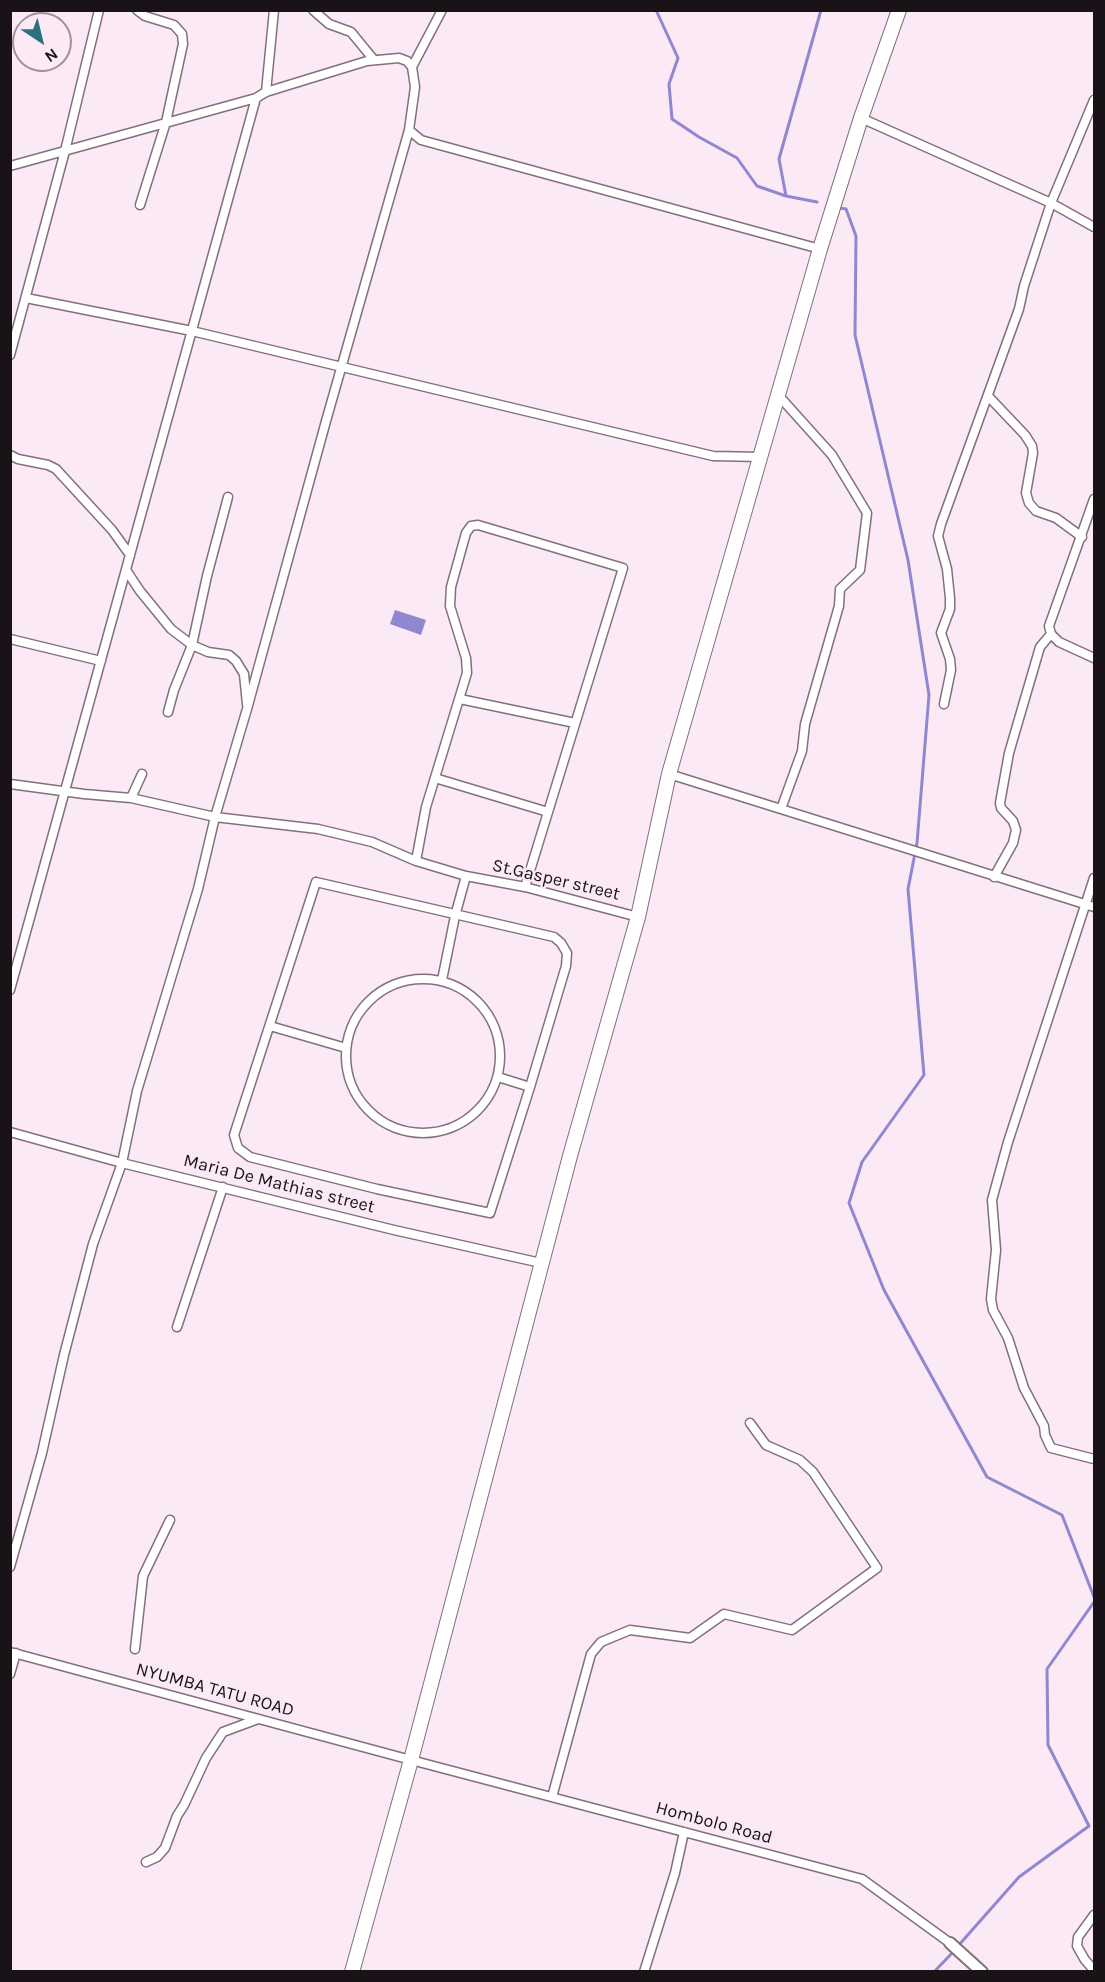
<!DOCTYPE html>
<style>
body{margin:0}
#map{position:relative;width:1105px;height:1982px;overflow:hidden;background:#fbe9f5;font-family:Karla,sans-serif}
canvas{display:block}
.frame{position:absolute;inset:0;border:12px solid #191317;pointer-events:none}
.north{position:absolute;left:12px;top:12px;width:60px;height:60px;box-sizing:border-box;background:#fbe9f5;border:2px solid #a1939c;border-radius:50%;rotate:145deg;font-size:16px;font-weight:700;line-height:24px;text-align:center;color:#191317}
.north::after{content:'';display:block;margin:auto;width:21px;height:27px;background:#2d7181;clip-path:polygon(50% 0,100% 100%,50% 72%,0 100%)}
</style>
<div id="map">
<canvas width="1105" height="1982"></canvas>
<div class="frame"></div>
<div class="north">N</div>
</div>
<script>
const context = document.querySelector('canvas').getContext('2d');
context.lineJoin = 'round';
function fillPath(path, color) {
  context.fillStyle = color;
  context.fill(path, 'evenodd');
}
function poly(rows) {
  const path = new Path2D();
  for (const r of rows) {
    if (r.length === 3) {
      path.moveTo(r[0] + r[2], r[1]);
      path.arc(r[0], r[1], r[2], 0, 2 * Math.PI);
      continue;
    }
    path.moveTo(r[0], r[1]);
    for (let i = 2; i < r.length; i += 2) path.lineTo(r[i], r[i + 1]);
  }
  return path;
}
function trace(path, color, width, dash) {
  context.strokeStyle = color;
  context.lineWidth = width;
  context.lineCap = dash ? 'butt' : 'round';
  context.setLineDash(dash || []);
  context.stroke(path);
}
function write(font, color, halo, rows, align = 'center') {
  context.font = font + ' Karla,sans-serif';
  context.lineWidth = 4.5;
  context.setLineDash([]);
  context.textBaseline = 'middle';
  context.strokeStyle = halo;
  context.fillStyle = color;
  for (const [text, x, y, turn = 0] of rows) {
    context.save();
    context.translate(x, y);
    context.rotate((+turn || 0) * Math.PI / 180);
    context.textAlign = isNaN(turn) ? turn : align;
    if (halo) context.strokeText(text, 0, 0);
    context.fillText(text, 0, 0);
    context.restore();
  }
}
fillPath(poly([
 [395,610,426,620,421,635,390,624]
]), '#9087d1');
trace(poly([
 [656,10,678,58,669,84,672,119,699,137,737,158,757,186,786,196],
 [817,202,786,196,779,159,821,10],
 [840,208,846,209,856,236,855,335,908,560,929,695,917,843,908,889,924,1075,862,1162,849,1203,884,1290,987,1477,1062,1515,1094,1597],
 [958,1946,1019,1877,1089,1826,1048,1745,1047,1669,1094,1602],
 [934,1972,954,1951]
]), '#9087d1', 3);
const minor = poly([
 [137,10,145,16,174,25,182,34,183,44,166,122,140,205],
 [313,10,329,24,351,32,374,60],
 [412,67,442,10],
 [266,92,274,10],
 [861,118,1051,203,1094,227],
 [10,166,256,98,266,92,367,61,399,58,407,61,412,67,415,87,409,130,421,140,820,249],
 [26,298,192,331,713,456,761,457],
 [10,355,65,151,99,10],
 [779,396,832,455,867,513,860,570,840,589,839,606,805,724,802,751,781,809],
 [988,396,1025,435,1032,446,1033,453,1026,493,1029,503,1036,511,1056,518,1082,537],
 [10,455,18,459,48,465,56,469,112,530,130,555],
 [1094,499,1049,626,1051,634,1059,642,1094,658],
 [126,570,140,591,171,629,192,645,208,652,229,655,236,661,244,674,247,704],
 [10,639,101,661],
 [460,699,575,723],
 [944,704,951,670,950,659,941,633,950,609,950,598,947,569,938,536,941,524,1019,309,1024,286,1051,203,1094,100],
 [168,712,174,690,192,645,207,576,228,497],
 [669,774,1094,907],
 [435,778,548,812],
 [10,784,84,794,131,798,215,817,318,829,372,842,416,861,466,876,525,887,638,917],
 [131,798,142,774],
 [416,861,426,807,467,673,466,658,450,606,451,587,466,533,471,526,478,525,623,568,525,887],
 [994,877,1013,843,1016,830,1013,821,1001,808,1000,803,1009,753,1040,647,1051,634],
 [1094,878,1008,1142,992,1200,996,1250,991,1299,993,1310,1008,1338,1024,1388,1044,1426,1045,1435,1051,1448,1094,1459],
 [316,882,554,937,561,943,567,953,566,966,530,1087,490,1213,377,1189,250,1157,238,1148,234,1135,316,882],
 [423,1056,77],
 [442,980,455,916,466,876],
 [10,990,256,98],
 [270,1026,346,1048],
 [498,1077,530,1087],
 [10,1132,122,1163,394,1230,541,1263],
 [177,1327,223,1187],
 [10,1567,42,1453,64,1355,93,1244,122,1163,137,1091,198,889,215,817,247,709,326,421,409,130],
 [135,1649,143,1576,170,1520],
 [10,1652,411,1760,862,1879,950,1943],
 [10,1674,16,1653],
 [552,1797,591,1654,601,1642,630,1630,690,1638,724,1614,792,1630,877,1568,813,1472,800,1460,766,1445,750,1423],
 [146,1862,157,1857,165,1848,177,1816,184,1805,206,1758,223,1732,258,1719],
 [1094,1915,1078,1937,1077,1946,1085,1960,1094,1970],
 [644,1972,675,1873,684,1832]
]);
const tertiary = poly([
 [950,1943,982,1972]
]);
const trunk = poly([
 [352,1972,411,1760,570,1156,638,917,669,774,820,249,861,118,899,10]
]);
trace(minor, '#80717b', 11);
trace(tertiary, '#80717b', 14);
trace(trunk, '#80717b', 16);
trace(minor, '#fff', 8);
trace(tertiary, '#fff', 10);
trace(trunk, '#fff', 14);
write('18px', '#191317', '#fbe9f5', [
 ["St.Gasper street",556,880,13],
 ["Maria De Mathias street",279,1184,14],
 ["NYUMBA TATU ROAD",215,1690,15],
 ["Hombolo Road",714,1823,15]
]);
</script>
